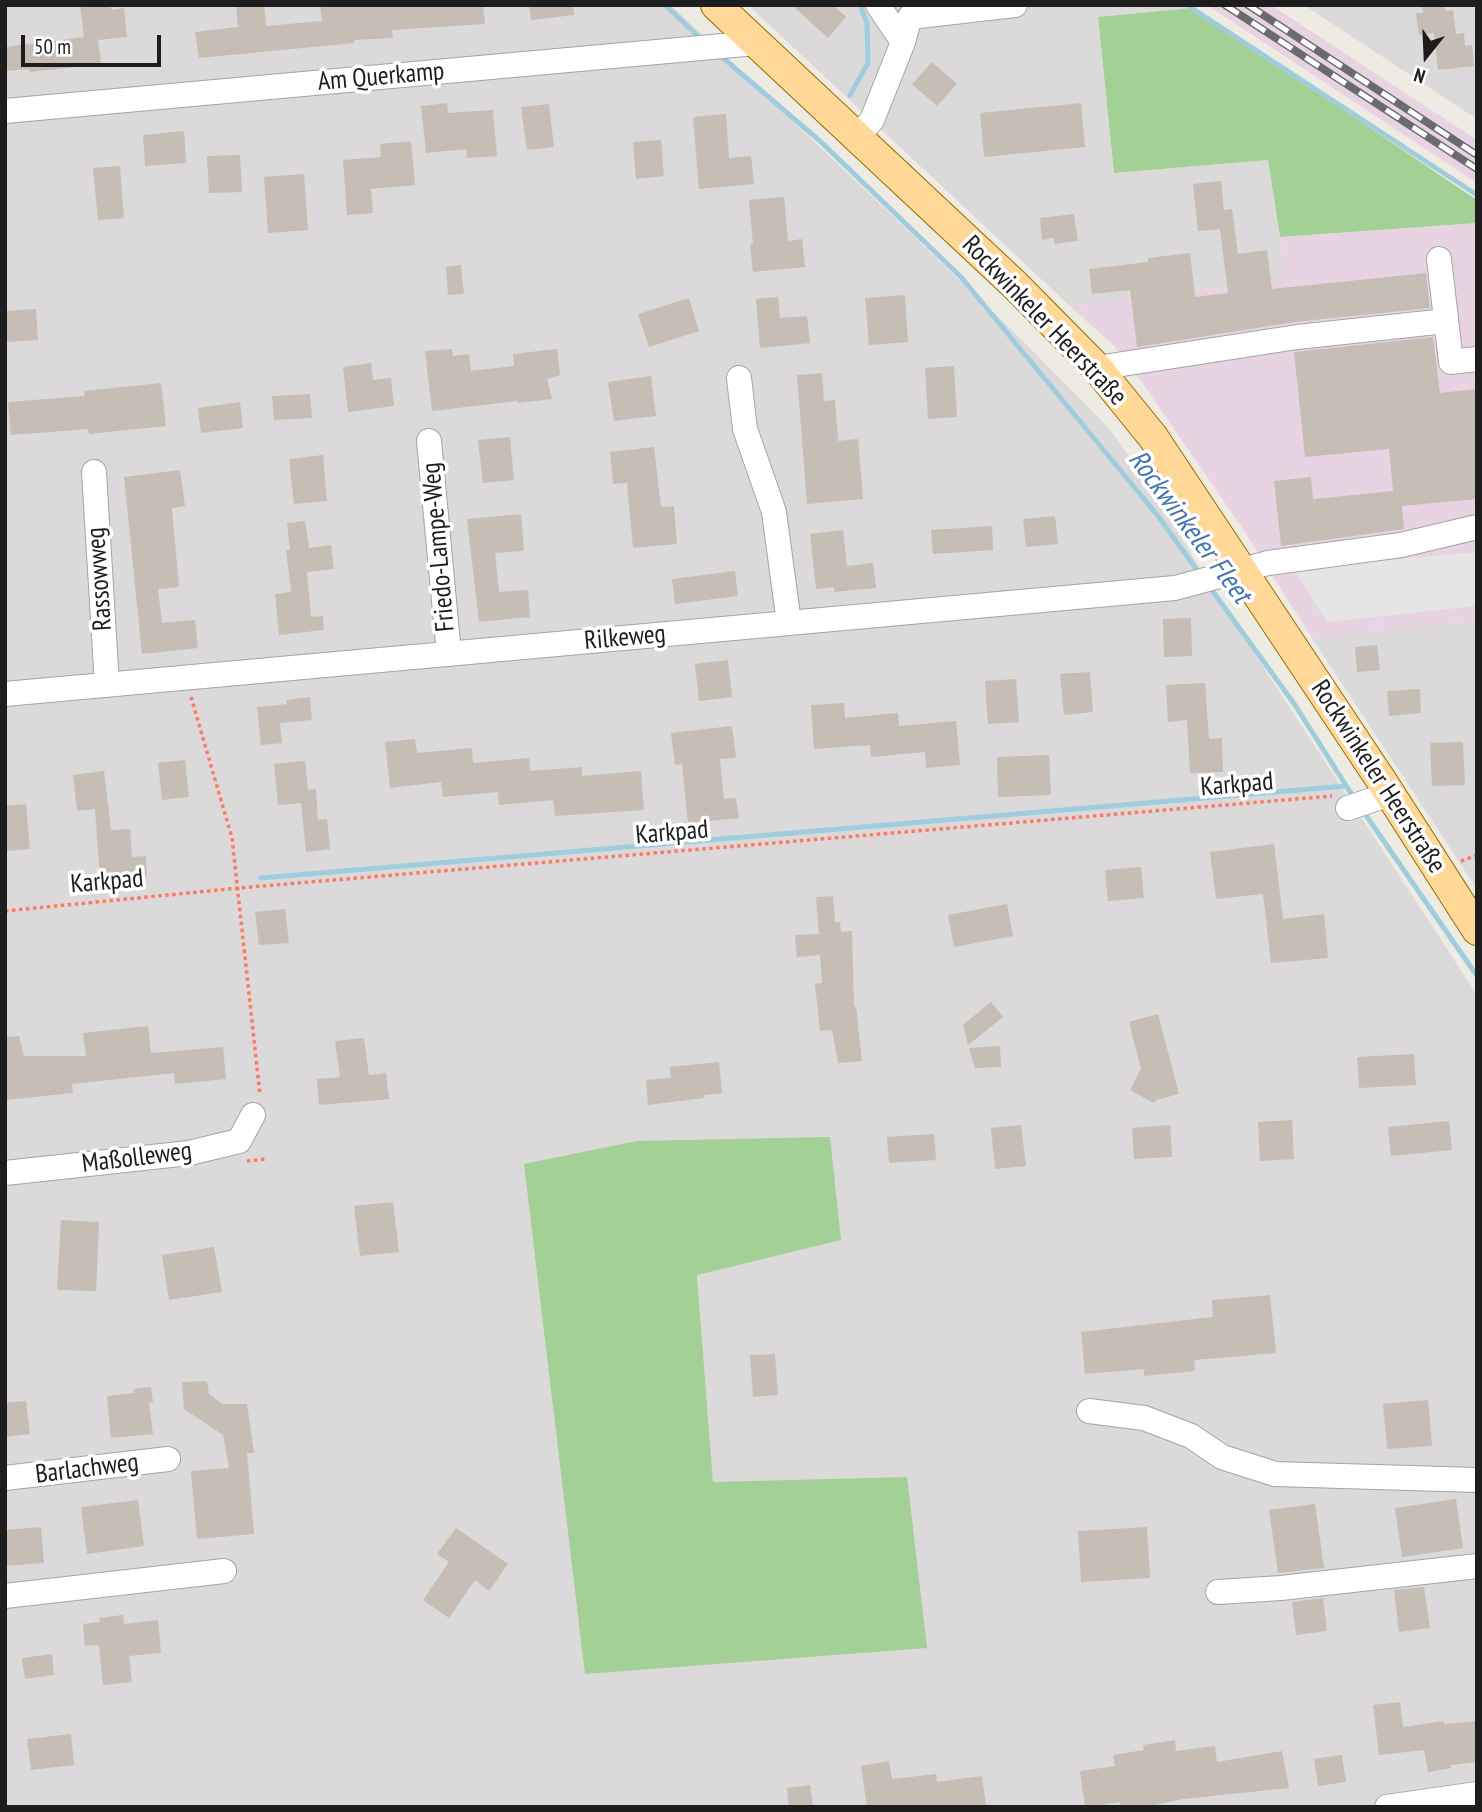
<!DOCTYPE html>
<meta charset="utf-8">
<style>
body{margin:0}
#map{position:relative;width:1482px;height:1812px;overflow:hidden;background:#eeebe2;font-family:"PT Sans Narrow",sans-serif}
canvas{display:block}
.frame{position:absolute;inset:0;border:7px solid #1d1d1d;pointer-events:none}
.north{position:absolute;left:1391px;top:21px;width:70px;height:70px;-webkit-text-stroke:5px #fff;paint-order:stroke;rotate:198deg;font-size:19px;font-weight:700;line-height:28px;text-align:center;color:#1d1d1d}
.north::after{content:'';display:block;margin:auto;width:24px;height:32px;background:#1d1d1d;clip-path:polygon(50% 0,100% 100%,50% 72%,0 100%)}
.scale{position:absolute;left:21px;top:35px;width:140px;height:32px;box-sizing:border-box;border:4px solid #1d1d1d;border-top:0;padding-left:9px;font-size:21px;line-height:24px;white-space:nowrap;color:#1d1d1d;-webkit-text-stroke:5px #fff;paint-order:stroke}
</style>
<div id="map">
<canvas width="1482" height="1812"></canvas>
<div class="frame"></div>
<div class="north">N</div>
<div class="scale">50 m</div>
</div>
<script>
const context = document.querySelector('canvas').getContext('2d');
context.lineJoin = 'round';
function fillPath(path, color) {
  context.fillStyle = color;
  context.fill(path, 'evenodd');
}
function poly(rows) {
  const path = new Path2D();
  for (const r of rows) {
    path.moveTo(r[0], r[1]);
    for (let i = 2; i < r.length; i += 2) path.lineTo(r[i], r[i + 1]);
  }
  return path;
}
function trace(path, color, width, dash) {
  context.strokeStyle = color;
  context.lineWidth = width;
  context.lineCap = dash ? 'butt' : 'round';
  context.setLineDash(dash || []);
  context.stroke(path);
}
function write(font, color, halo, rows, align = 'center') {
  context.font = font + ' "PT Sans Narrow",sans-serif';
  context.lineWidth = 7;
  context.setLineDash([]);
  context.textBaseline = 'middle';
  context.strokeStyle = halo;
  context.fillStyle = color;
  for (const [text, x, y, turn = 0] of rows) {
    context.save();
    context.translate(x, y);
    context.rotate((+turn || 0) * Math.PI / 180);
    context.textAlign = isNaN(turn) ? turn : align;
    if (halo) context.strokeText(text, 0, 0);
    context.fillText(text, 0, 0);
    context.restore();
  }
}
fillPath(poly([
 [5,5,671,5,1013,331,1108,427,1144,477,1215,593,1477,995,1477,1807,5,1807],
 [637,1141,841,1240,697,1274,713,1482,907,1478,585,1674],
 [748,5,1188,5,1192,8,1098,17,1114,173,1268,160,1286,278,1070,306],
 [1304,5,1477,5,1477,119],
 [1477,621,1477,889,1312,638]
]), '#dbd9d9');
fillPath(poly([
 [1207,5,1271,5,1477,140,1477,183],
 [1477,223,1477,621,1312,638,1243,529,1130,365,1113,345,1070,306,1286,278,1280,237]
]), '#e8d3e3');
fillPath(poly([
 [1192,8,1477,200,1477,223,1280,237,1268,160,1114,173,1098,17],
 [830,1137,841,1240,697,1275,713,1482,907,1477,927,1648,585,1674,524,1164,637,1141]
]), '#a3d094');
fillPath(poly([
 [1477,552,1477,606,1327,622,1294,569]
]), '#e5e5e5');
trace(poly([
 [665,5,701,39],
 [1187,5,1477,195],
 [722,57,820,141,961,277,1158,516,1199,573],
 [850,95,868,63,867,23,860,5],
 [1209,586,1295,705,1354,798],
 [1363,811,1477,976],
 [261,878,1346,786]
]), '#a0cdde', 5);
fillPath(poly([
 [80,5,109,5,112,10,124,8,127,37,98,40,101,64,30,72,29,69,5,71,5,47,84,37],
 [236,5,264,5,266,26,322,21,320,5,483,5,485,24,392,30,393,38,354,40,354,43,199,58,195,32,238,27],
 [529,5,573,5,574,15,531,20],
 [792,5,833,5,846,17,828,38],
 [1422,5,1444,5,1445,11,1453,10,1456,34,1464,33,1465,46,1472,45,1474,66,1438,70,1434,33,1419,35,1416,13,1423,13],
 [932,62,957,84,937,106,912,84],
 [447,103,448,113,493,110,497,156,467,158,466,149,426,153,421,106],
 [1081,103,1085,147,984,157,980,113],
 [549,104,554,147,527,150,521,107],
 [726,114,729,158,751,156,754,184,699,189,693,117],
 [184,131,186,163,145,166,143,135],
 [661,140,664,176,636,179,633,142],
 [411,141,415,185,371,189,373,213,347,215,343,160,381,157,380,144],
 [240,155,242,192,209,193,207,156],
 [120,166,124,218,98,220,93,168],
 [304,174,308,230,268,233,264,177],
 [1221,181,1224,210,1232,209,1238,254,1267,250,1272,289,1426,273,1430,308,1295,322,1137,347,1130,290,1092,294,1089,269,1148,262,1148,258,1190,253,1195,297,1228,293,1220,229,1198,231,1193,184],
 [784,197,788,241,802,239,805,267,753,272,750,245,753,244,749,200],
 [1074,214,1078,241,1054,244,1054,238,1042,240,1040,218],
 [461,265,464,294,448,295,446,267],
 [905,295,908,342,869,345,865,298],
 [778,297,780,318,807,316,810,343,760,348,756,299],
 [689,298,699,331,649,347,638,314],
 [36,309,38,340,5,342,5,311],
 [1433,337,1440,393,1477,389,1477,499,1402,506,1404,529,1281,546,1274,481,1311,477,1313,499,1393,491,1389,449,1305,457,1294,352],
 [452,349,453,356,469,354,471,371,514,366,513,354,557,349,560,375,547,379,552,399,518,403,518,401,432,411,425,351],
 [371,363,373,380,391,378,394,406,348,412,343,367],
 [954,366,957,417,928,419,925,368],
 [822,373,824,401,835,400,838,441,858,439,863,499,807,504,797,375],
 [651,376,656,416,614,421,608,382],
 [161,383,166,426,89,434,88,429,11,435,8,402,85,396,84,391],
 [310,394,312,418,274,420,272,396],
 [240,402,243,428,201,433,198,408],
 [510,437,514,480,483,483,478,440],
 [654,447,661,507,674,506,677,544,633,548,627,483,613,484,610,452],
 [323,455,327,501,294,504,289,459],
 [180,470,185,506,172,508,179,587,158,589,162,623,195,620,198,648,142,654,124,477],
 [521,514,524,551,495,553,499,592,528,590,530,617,479,622,467,519],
 [1055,516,1058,544,1026,547,1023,519],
 [305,521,309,548,331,545,334,569,307,572,311,617,323,616,324,630,279,635,275,594,291,592,286,550,290,550,287,523],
 [992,526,993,550,933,554,931,530],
 [843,530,847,566,873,563,876,588,834,592,834,587,816,589,810,534],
 [735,571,738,596,675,604,672,579],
 [1191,618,1192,656,1164,657,1163,619],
 [1377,645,1380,670,1357,672,1355,647],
 [728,660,732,697,699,701,695,664],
 [1090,672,1093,712,1064,715,1060,674],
 [1016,679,1019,722,988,724,985,681],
 [1205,683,1209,739,1222,738,1223,772,1190,773,1187,720,1168,722,1166,685],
 [1420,689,1421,713,1389,716,1387,691],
 [310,697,312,720,280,723,282,743,261,745,257,707,287,704,286,700],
 [844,703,845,718,898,713,899,726,956,721,960,765,926,768,925,752,871,757,870,745,814,749,811,705],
 [732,726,736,758,720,759,724,799,736,798,739,818,688,823,682,764,675,765,671,733],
 [415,739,417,753,472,748,473,763,529,758,530,771,582,767,582,776,641,771,644,810,555,816,553,800,499,805,498,792,443,797,441,782,390,788,385,742],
 [1463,742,1465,785,1432,786,1430,743],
 [1049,755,1051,795,998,797,997,757],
 [185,760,189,797,162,800,158,763],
 [305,761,308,790,316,789,318,820,327,819,330,849,306,852,301,803,278,805,274,764],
 [104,771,111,830,130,829,132,857,146,856,147,877,100,880,95,809,77,811,73,775],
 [26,804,30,849,5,851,5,806],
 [1274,844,1283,919,1324,914,1328,958,1271,963,1263,894,1216,899,1210,852],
 [1141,867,1144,898,1108,901,1105,870],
 [833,896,835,922,840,922,841,932,852,931,854,1007,856,1007,862,1061,838,1063,832,1030,820,1031,815,984,822,983,820,955,797,957,795,935,819,934,816,897],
 [1007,904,1013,936,954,947,948,915],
 [285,909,289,943,259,945,255,912],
 [991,1002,1003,1017,968,1045,963,1025],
 [1158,1014,1179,1094,1156,1100,1154,1103,1130,1090,1141,1069,1129,1022],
 [148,1026,151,1053,223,1047,226,1079,175,1084,174,1073,72,1084,73,1093,5,1100,5,1037,19,1036,24,1056,86,1056,83,1033],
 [364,1038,369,1075,386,1073,389,1099,319,1105,317,1079,340,1077,335,1041],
 [1000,1046,1001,1067,975,1068,969,1048],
 [1414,1054,1416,1085,1359,1088,1357,1057],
 [719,1062,722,1093,704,1095,704,1098,648,1105,646,1080,671,1078,670,1067],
 [1292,1120,1294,1159,1260,1161,1258,1122],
 [1449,1121,1452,1150,1391,1156,1388,1127],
 [1021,1125,1026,1166,995,1169,991,1128],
 [1170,1125,1172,1157,1134,1159,1132,1128],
 [934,1134,936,1160,889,1163,887,1137],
 [393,1202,399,1252,360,1256,354,1206],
 [61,1220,99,1222,96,1291,57,1290],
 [214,1247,222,1292,169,1300,162,1255],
 [1270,1295,1276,1353,1194,1360,1195,1371,1144,1376,1144,1369,1085,1374,1081,1332,1213,1317,1212,1300],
 [775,1354,778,1395,753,1397,750,1355],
 [207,1381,209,1394,222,1404,247,1404,254,1453,247,1453,254,1534,197,1539,191,1471,229,1468,223,1435,184,1409,182,1382],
 [151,1387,153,1402,149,1402,153,1434,111,1438,107,1396,134,1393,133,1389],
 [1428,1400,1432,1446,1387,1449,1383,1404],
 [26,1401,30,1434,5,1437,5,1403],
 [1456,1499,1463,1548,1402,1557,1395,1508],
 [138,1500,144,1546,87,1554,81,1507],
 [1315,1504,1324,1568,1278,1573,1269,1510],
 [41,1527,44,1563,5,1566,5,1530],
 [1147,1527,1150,1578,1081,1582,1078,1531],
 [456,1528,508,1564,489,1591,475,1580,449,1618,423,1600,449,1562,437,1554],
 [1424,1587,1430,1628,1399,1632,1394,1590],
 [1323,1598,1327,1631,1296,1635,1292,1602],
 [123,1615,124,1624,158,1620,161,1653,129,1656,132,1682,103,1685,99,1645,85,1646,83,1624,100,1622,99,1618],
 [52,1654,54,1675,25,1679,22,1658],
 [1400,1702,1403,1727,1444,1721,1444,1724,1477,1721,1477,1762,1451,1765,1451,1768,1428,1772,1424,1750,1379,1755,1373,1705],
 [71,1734,74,1765,31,1770,27,1739],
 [1175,1740,1176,1751,1215,1746,1217,1762,1282,1751,1289,1788,1183,1799,1145,1807,1120,1807,1120,1802,1085,1807,1080,1771,1115,1766,1113,1755,1144,1750,1143,1745],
 [1342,1755,1346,1782,1318,1786,1314,1759],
 [889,1761,892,1779,936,1774,937,1782,982,1776,986,1807,867,1807,861,1766],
 [810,1785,813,1807,789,1807,787,1788]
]), '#c6bdb5');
const minor = poly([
 [878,5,903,42],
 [5,111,756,43],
 [857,137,872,120,903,42,910,17,1015,5],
 [1439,259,1451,362,1477,359],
 [1097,368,1297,337,1446,321],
 [739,378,745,429,774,512,789,623],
 [429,441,449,654],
 [94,472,107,685],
 [5,694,1175,588,1268,563,1401,545,1477,527],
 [1348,808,1390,794],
 [5,1173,189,1153,239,1141,253,1115],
 [1089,1411,1144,1418,1191,1436,1222,1457,1275,1474,1477,1480],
 [5,1478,168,1459],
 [1218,1592,1281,1588,1477,1566],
 [5,1596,224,1571],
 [1387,1807,1477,1794]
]);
const major = poly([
 [716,5,1016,286,1097,368,1153,437,1383,783,1477,930]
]);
trace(minor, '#a4a4a4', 26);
trace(major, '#956b00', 32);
trace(poly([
 [191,697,232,838,260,1095],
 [1461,861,1477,855],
 [5,911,239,888,1332,796],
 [247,1161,266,1159]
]), '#ff7a62', 3.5, [3.5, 3.5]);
trace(minor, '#fff', 24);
trace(major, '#ffd796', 30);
const rail = poly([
 [1225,5,1477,169],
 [1248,5,1477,155]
]);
trace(rail, '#6b6b6b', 8);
trace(rail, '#fff', 5, [16]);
write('26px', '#1d1d1d', '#fff', [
 ["Am Querkamp",381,77,-5],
 ["Rockwinkeler Heerstraße",1044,321,46],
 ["Friedo-Lampe-Weg",439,547,-95],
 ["Rassowweg",100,579,-94],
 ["Rilkeweg",625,638,-5],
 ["Rockwinkeler Heerstraße",1378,777,57],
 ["Karkpad",1237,785,-5],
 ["Karkpad",672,833,-5],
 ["Karkpad",107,882,-5],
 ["Maßolleweg",137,1158,-7],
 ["Barlachweg",87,1469,-7]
]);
write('italic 28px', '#4575b0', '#fff', [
 ["Rockwinkeler Fleet",1189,527,53]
]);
</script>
